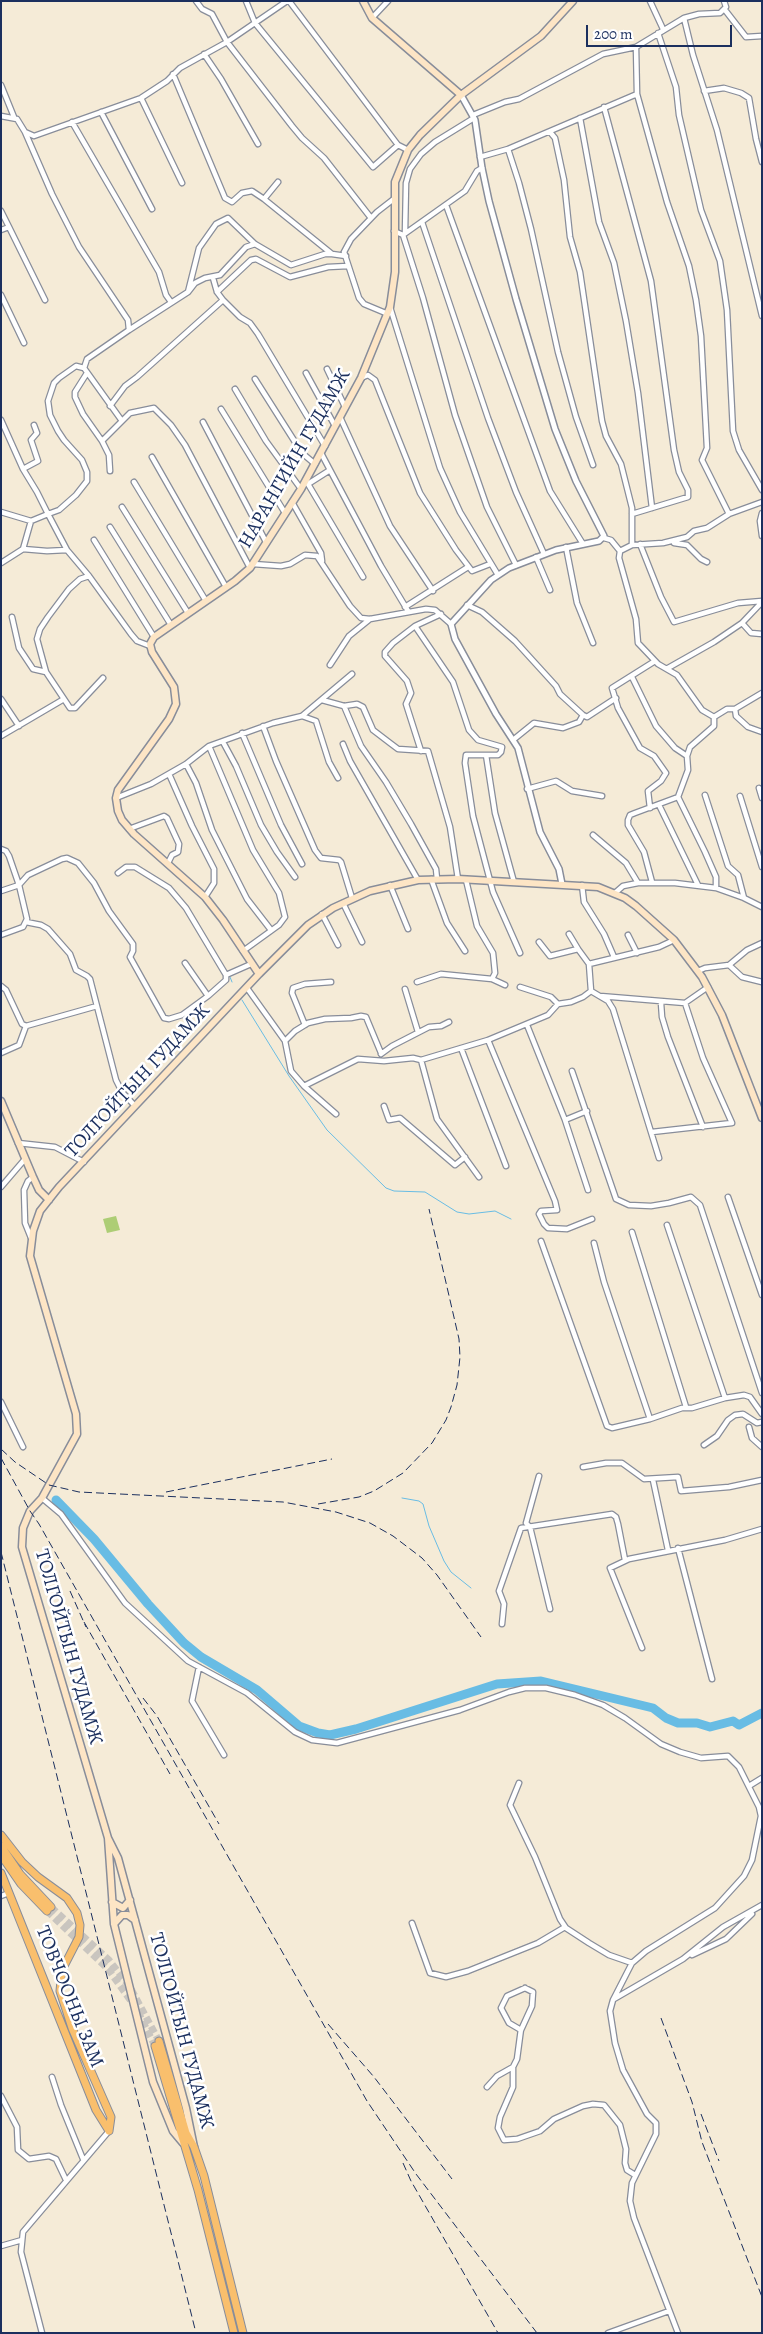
<!DOCTYPE html>
<meta charset="utf-8">
<style>
body{margin:0}
#map{position:relative;width:763px;height:2334px;overflow:hidden;background:#f5ebd7;font-family:Alegreya,serif}
canvas{display:block}
.frame{position:absolute;inset:0;border:2px solid #1b2f5e;pointer-events:none}
.scale{position:absolute;left:586px;top:25px;width:146px;height:22px;box-sizing:border-box;border:2px solid #1b2f5e;border-top:0;padding-left:6px;font-size:15px;line-height:18px;white-space:nowrap;color:#1b2f5e;-webkit-text-stroke:4px #fff;paint-order:stroke}
</style>
<div id="map">
<canvas width="763" height="2334"></canvas>
<div class="frame"></div>
<div class="scale">200 m</div>
</div>
<script>
const context = document.querySelector('canvas').getContext('2d');
context.lineJoin = 'round';
function fillPath(path, color) {
  context.fillStyle = color;
  context.fill(path, 'evenodd');
}
function poly(rows) {
  const path = new Path2D();
  for (const r of rows) {
    path.moveTo(r[0], r[1]);
    for (let i = 2; i < r.length; i += 2) path.lineTo(r[i], r[i + 1]);
  }
  return path;
}
function trace(path, color, width, dash) {
  context.strokeStyle = color;
  context.lineWidth = width;
  context.lineCap = dash ? 'butt' : 'round';
  context.setLineDash(dash || []);
  context.stroke(path);
}
function write(font, color, halo, rows, align = 'center') {
  context.font = font + ' Alegreya,serif';
  context.lineWidth = 5;
  context.setLineDash([]);
  context.textBaseline = 'middle';
  context.strokeStyle = halo;
  context.fillStyle = color;
  for (const [text, x, y, turn = 0] of rows) {
    context.save();
    context.translate(x, y);
    context.rotate((+turn || 0) * Math.PI / 180);
    context.textAlign = isNaN(turn) ? turn : align;
    if (halo) context.strokeText(text, 0, 0);
    context.fillText(text, 0, 0);
    context.restore();
  }
}
fillPath(poly([
 [116,1216,120,1230,107,1233,103,1219]
]), '#adcd75');
trace(poly([
 [230,977,232,982],
 [242,1000,289,1076,327,1130,386,1188,394,1191,425,1192,457,1212,469,1214,495,1211,511,1219],
 [402,1498,419,1501,423,1504,429,1526,444,1561,451,1572,471,1588]
]), '#68bce4', 1);
trace(poly([
 [56,1500,94,1539,148,1604,184,1643,201,1657,257,1690,299,1726,318,1733,330,1735,356,1729,497,1684,541,1681,653,1708,666,1718,678,1723,697,1723,710,1727,733,1721,739,1725,762,1713]
]), '#68bce4', 9);
trace(poly([
 [51,1907,109,1960,130,1987,159,2041],
 [47,1911,108,1969,136,2008,155,2046]
]), '#c9c5bf', 7, [7, 3.5]);
const minor = poly([
 [196,1,202,9,212,14,227,42,292,126,302,138,324,158,371,218],
 [246,1,255,23,373,167,398,145,408,150],
 [289,1,398,145],
 [650,1,663,29],
 [725,10,746,37,762,36],
 [372,18,388,1],
 [684,18,693,55,717,130,762,316],
 [658,33,676,87,679,115,701,210,720,261,727,310,733,431,739,450,762,490],
 [204,54,221,79,258,144],
 [173,74,225,198,232,202,242,193,252,191,264,199],
 [1,85,14,117],
 [704,91,724,88,741,93,749,98,756,139,762,162],
 [637,94,667,202,689,266,696,300,701,336,707,448,702,460,729,514],
 [141,98,182,183],
 [604,107,651,281,674,450,679,472,688,490,688,497,632,514],
 [101,112,152,209],
 [473,115,505,102,519,99,603,54,636,47],
 [1,116,17,119,25,132,34,136,141,98,167,81,180,68,227,42,287,1],
 [580,118,599,222,614,263,626,321,638,393,652,508],
 [72,122,159,272,166,295,171,302],
 [25,132,52,194,79,247,128,320,129,330,87,359,84,368,122,421,130,413,154,408,171,425,185,445,250,568],
 [550,132,555,138,564,180,570,237,580,272,602,421,606,436,621,464,632,508,632,545,620,551,619,558,636,619,638,643,658,664,677,675,702,710,714,717,727,709,735,709,762,693],
 [508,149,519,183,531,229,558,352,576,417,593,465],
 [480,157,508,149,637,94,636,47,684,18,699,14,720,13,726,7,724,1],
 [278,182,264,199,332,254,346,256],
 [446,205,550,491,583,544],
 [1,211,9,227],
 [422,222,488,418,516,492,544,554],
 [1,230,9,227,45,300],
 [394,231,403,235,465,191,477,171,482,168],
 [405,233,406,183,410,169,421,154,435,142,474,118],
 [403,235,423,298,455,415,487,507,516,565],
 [188,292,199,248,216,224,228,218,255,244,291,265,325,254,332,254],
 [217,292,251,260,256,259,290,277,328,267,348,266],
 [1,295,24,343],
 [223,300,240,317,250,323,258,334,325,446],
 [390,307,440,468,460,512,498,575],
 [388,314,364,304,359,298,344,252,351,239,377,212,395,198],
 [129,330,188,292,195,283,205,278,220,275,246,247,255,244],
 [327,369,345,407],
 [87,373,75,392,75,397,83,414,102,441],
 [306,373,335,426],
 [361,378,368,375,375,380,420,493,456,550,472,571,490,564],
 [255,379,302,453,315,464],
 [235,389,266,441,301,489],
 [110,406,125,386,137,377,223,300,217,292,213,278],
 [221,409,285,513],
 [340,417,390,526,433,591],
 [1,420,23,469,37,492,48,514,31,521,23,549,1,563],
 [203,422,266,542],
 [321,453,330,470],
 [152,457,226,587],
 [23,469,38,461,31,440,37,433,34,425],
 [110,471,109,455,102,441,122,421],
 [134,482,206,601],
 [292,502,321,553,322,561],
 [122,507,188,613],
 [1,512,31,521],
 [762,513,760,521,762,536],
 [110,527,171,625],
 [604,538,611,540,620,551],
 [94,540,154,637],
 [674,543,687,545,701,559,707,562],
 [640,544,661,597,674,622,738,603,762,601],
 [632,545,663,543,687,537,694,531,707,528,729,514,762,502],
 [566,547,577,603,593,643],
 [23,549,47,551,67,550,89,576],
 [67,550,48,514,59,510,76,495,87,481,87,472,82,460,64,440,58,431,50,415,48,401,54,383,59,378,76,366,84,368],
 [536,557,550,590],
 [253,564,281,566,290,564,305,555,317,556,350,606,361,618,370,619,426,609,435,610,451,624],
 [363,577,308,484,330,470,381,566,408,611],
 [467,605,482,612,515,641,556,686,560,694,583,715,587,717,616,698],
 [405,607,468,567],
 [12,617,19,648,33,669,46,672],
 [742,623,751,633,762,634],
 [415,626,453,682,469,730,478,740,502,747,501,752,498,755,466,755,465,763,473,816,493,892,520,953],
 [330,665,349,636,370,619],
 [668,668,714,642,742,623,762,602],
 [632,677,656,726,675,748,687,756],
 [103,678,75,708,70,708,46,672,37,639,40,629,48,617,69,589,80,579,89,576,131,634,137,641,150,646],
 [1,699,19,726],
 [322,700,344,706,357,704,363,707,373,730,390,743,398,749,428,751,450,827,458,879],
 [344,706,361,746,386,782,411,824,436,869,437,879],
 [735,709,736,716,748,727,762,732],
 [302,716,316,721,329,762,338,778],
 [263,726,276,761,315,850,321,858,339,860,341,862,352,898],
 [242,733,281,825,302,864],
 [1,736,64,699],
 [513,740,534,723,563,728,579,722,583,715],
 [223,742,236,766,261,825,277,852,295,877],
 [343,744,350,761,418,880],
 [209,746,253,850,279,893,285,917,279,925,243,951],
 [421,751,406,704,411,693,407,681,385,656,385,652,393,643,415,626,441,614],
 [486,755,495,813,514,882],
 [186,764,196,783,212,830,247,899,271,930],
 [169,774,192,826,214,869,214,883,205,897],
 [759,788,762,798],
 [527,789,556,781,572,791,602,796],
 [705,795,728,866,738,875,744,898],
 [740,796,762,867],
 [678,797,705,852,716,877,716,888],
 [116,798,151,784,186,764,209,746,273,723,302,716,352,674],
 [659,805,698,885],
 [650,808,648,791,661,781,666,773,654,756,640,748,618,708,612,688,655,661],
 [129,829,164,816,167,818,179,844,178,852,172,855,168,863],
 [593,835,626,863,638,883],
 [1,849,6,851,9,856,19,885,27,919,23,927,1,935],
 [118,873,126,867,135,867,169,888,186,908,226,975],
 [431,879,447,923,465,951],
 [466,880,477,926,493,953,495,973,492,979],
 [652,882,644,852,628,825,628,820,630,815,635,813,678,797,688,770,687,756,690,747,714,726,714,717],
 [390,885,408,929],
 [582,885,584,902,604,934,614,957],
 [1,891,19,885,28,875,62,859,67,858,78,863,94,883,109,911,133,944,133,951,130,957,164,1018,169,1019,182,1015,208,996,226,980,226,975,251,964],
 [615,893,623,886,638,883,675,883,716,888,744,898,762,907],
 [343,903,362,942],
 [322,914,338,945],
 [26,922,41,925,48,929,70,954,76,970,87,976,90,979,116,1080,122,1092,135,1106],
 [569,934,578,949],
 [628,935,637,953],
 [539,942,550,956,578,949,589,964],
 [185,963,208,996],
 [729,965,742,977,762,982],
 [698,971,705,968,729,965,747,950,762,943],
 [417,982,441,974,492,979,505,985],
 [1,986,6,990,22,1024,26,1026,97,1006],
 [520,987,551,997,558,1004],
 [247,988,285,1041],
 [405,989,418,1032],
 [591,991,608,1001,613,1009,659,1158],
 [600,996,685,1003,708,987],
 [661,1003,662,1017,668,1037,703,1127],
 [305,1025,292,993,293,988,305,984,331,982],
 [527,1025,565,1120,588,1190],
 [488,1040,555,1201,557,1210,541,1211,539,1214,544,1224,548,1228,567,1229,592,1219],
 [461,1048,506,1166],
 [1,1053,19,1045,26,1026],
 [381,1053,366,1017,361,1016,351,1018,325,1019,308,1023,295,1031,285,1041,291,1071,304,1086,358,1059,384,1061,413,1058,421,1060,488,1040,548,1015,558,1004,571,1002,583,997,591,991,589,964,659,947,674,940],
 [381,1054,392,1046,429,1027,441,1026,449,1022],
 [421,1060,437,1119,479,1177],
 [572,1071,616,1199,629,1205,651,1206,669,1203,691,1197,700,1205,762,1393],
 [304,1086,336,1114],
 [384,1106,389,1120,400,1118,455,1165,465,1157],
 [565,1120,587,1111],
 [652,1132,732,1123,703,1058,685,1003],
 [18,1143,55,1147,84,1162],
 [1,1187,25,1159],
 [728,1197,762,1295],
 [667,1225,725,1398],
 [632,1232,686,1407],
 [31,1238,25,1223,24,1190,28,1181,33,1177],
 [541,1241,607,1426,612,1428,650,1419,682,1408,692,1408,725,1398,744,1395,750,1397,762,1414],
 [594,1243,604,1282,650,1419],
 [1,1402,23,1447],
 [749,1427,752,1438,762,1447],
 [704,1445,717,1436,728,1420,735,1415,743,1414,757,1423,762,1422],
 [583,1467,606,1463,622,1463,644,1479,678,1477,681,1491,729,1487,762,1480],
 [539,1476,526,1523,530,1527,550,1609],
 [653,1480,668,1550],
 [42,1498,61,1514,125,1603,188,1661,247,1693,295,1732,312,1740,337,1743,460,1710,509,1692,525,1688,546,1688,575,1695,603,1705,625,1718,661,1744,680,1752,701,1758,728,1756,739,1767,759,1807,761,1816,752,1860,744,1876,715,1908,646,1951,632,1963,613,2000,610,2011,615,2043,623,2070,647,2114,656,2123,656,2134,632,2183,630,2201,634,2218,678,2333],
 [678,1548,712,1679],
 [502,1624,504,1604,499,1591,521,1528,612,1514,616,1517,618,1524,625,1560],
 [642,1648,610,1568,629,1559,725,1540,762,1529],
 [199,1667,192,1701,224,1755],
 [519,1783,510,1805,535,1857,560,1919,566,1928,589,1943,609,1955,632,1963],
 [749,1786,762,1778],
 [1,1896,9,1893],
 [412,1923,430,1973,446,1977,468,1971,538,1943,565,1927],
 [692,1955,726,1939,752,1914],
 [525,1988,533,1992,532,2006,521,2030,509,2023,501,2008,507,1996,525,1988],
 [614,1999,683,1959,723,1927,762,1905],
 [513,2067,513,2087,500,2117,498,2128,504,2140,517,2139,540,2131,554,2119,583,2106,593,2104,604,2105,620,2125,626,2149,625,2163,627,2170,635,2175],
 [52,2077,61,2105,83,2159],
 [487,2087,497,2076,513,2067,517,2059,521,2029],
 [1,2096,17,2127,18,2150,29,2159,49,2156,56,2159,66,2180],
 [1,2246,22,2240],
 [42,2333,21,2252,23,2232,109,2131],
 [608,2333,669,2311]
]);
const tertiary = poly([
 [461,95,475,120,482,168,489,201,516,299,555,429,576,481,604,536,599,541,556,550,509,568,491,580,451,624,455,639,496,714,518,748,540,832,559,869,562,884]
]);
const secondary = poly([
 [363,1,372,18,461,95],
 [259,974,223,920,205,897,134,834,122,820,118,811,116,798,118,790,169,719,176,704,174,687,152,652,150,644,154,637,235,581,250,568,301,489,361,378,390,307,395,272,395,182,408,150,420,135,461,95,541,36,573,1],
 [1,1101,33,1177,39,1190,49,1200],
 [108,1838,118,1858,136,1924,186,2108,194,2147],
 [112,1902,123,1908,130,1900],
 [114,1924,122,1915,128,1915,135,1920],
 [183,2143,173,2131,153,2082,114,1924,108,1838,22,1547,23,1528,30,1511,42,1498,77,1434,76,1414,30,1256,33,1231,40,1211,59,1187,259,974,308,925,333,908,370,891,418,880,458,879,598,887,625,898,636,906,674,940,702,977,722,1015,762,1118]
]);
const trunk = poly([
 [1,1835,22,1862,38,1877,67,1898,77,1913,80,1925,79,1937,62,1970,60,1991,72,2028,111,2117,109,2131],
 [1,1846,20,1874,51,1907],
 [1,1855,21,1884,47,1911],
 [1,1873,96,2110,109,2131],
 [159,2041,186,2133,194,2147,204,2176,243,2333],
 [155,2046,198,2190,234,2333]
]);
trace(minor, '#888d9a', 7);
trace(tertiary, '#888d9a', 8);
trace(secondary, '#888d9a', 9);
trace(trunk, '#888d9a', 9);
trace(minor, '#fff', 4.5);
trace(tertiary, '#fff', 5);
trace(secondary, '#fde5c5', 6);
trace(trunk, '#f9bf6d', 7);
trace(poly([
 [1,1449,15,1462,49,1485,79,1492,283,1502,336,1512,370,1523,393,1536,422,1558,437,1575,481,1637],
 [1,1458,30,1511,39,1524,367,2101,416,2174,537,2333],
 [166,1492,332,1459],
 [318,1504,359,1497,374,1491,403,1473,432,1443,446,1420,451,1407,457,1385,460,1357,459,1339,429,1209],
 [1,1552,196,2333],
 [70,1591,86,1627],
 [84,1622,170,1774],
 [143,1698,157,1716,219,1824],
 [661,2018,692,2102,702,2142,762,2297],
 [328,2024,374,2077,452,2179],
 [701,2114,719,2161],
 [403,2163,411,2181,498,2333]
]), '#1b2f5e', 1, [8, 4]);
write('20px', '#1b2f5e', '#fff', [
 ["НАРАНГИЙН ГУДАМЖ",295,459,-60],
 ["ТОЛГОЙТЫН ГУДАМЖ",138,1081,-47],
 ["ТОЛГОЙТЫН ГУДАМЖ",68,1647,74],
 ["ТОВЧООНЫ ЗАМ",69,1997,68],
 ["ТОЛГОЙТЫН ГУДАМЖ",181,2031,75]
]);
</script>
